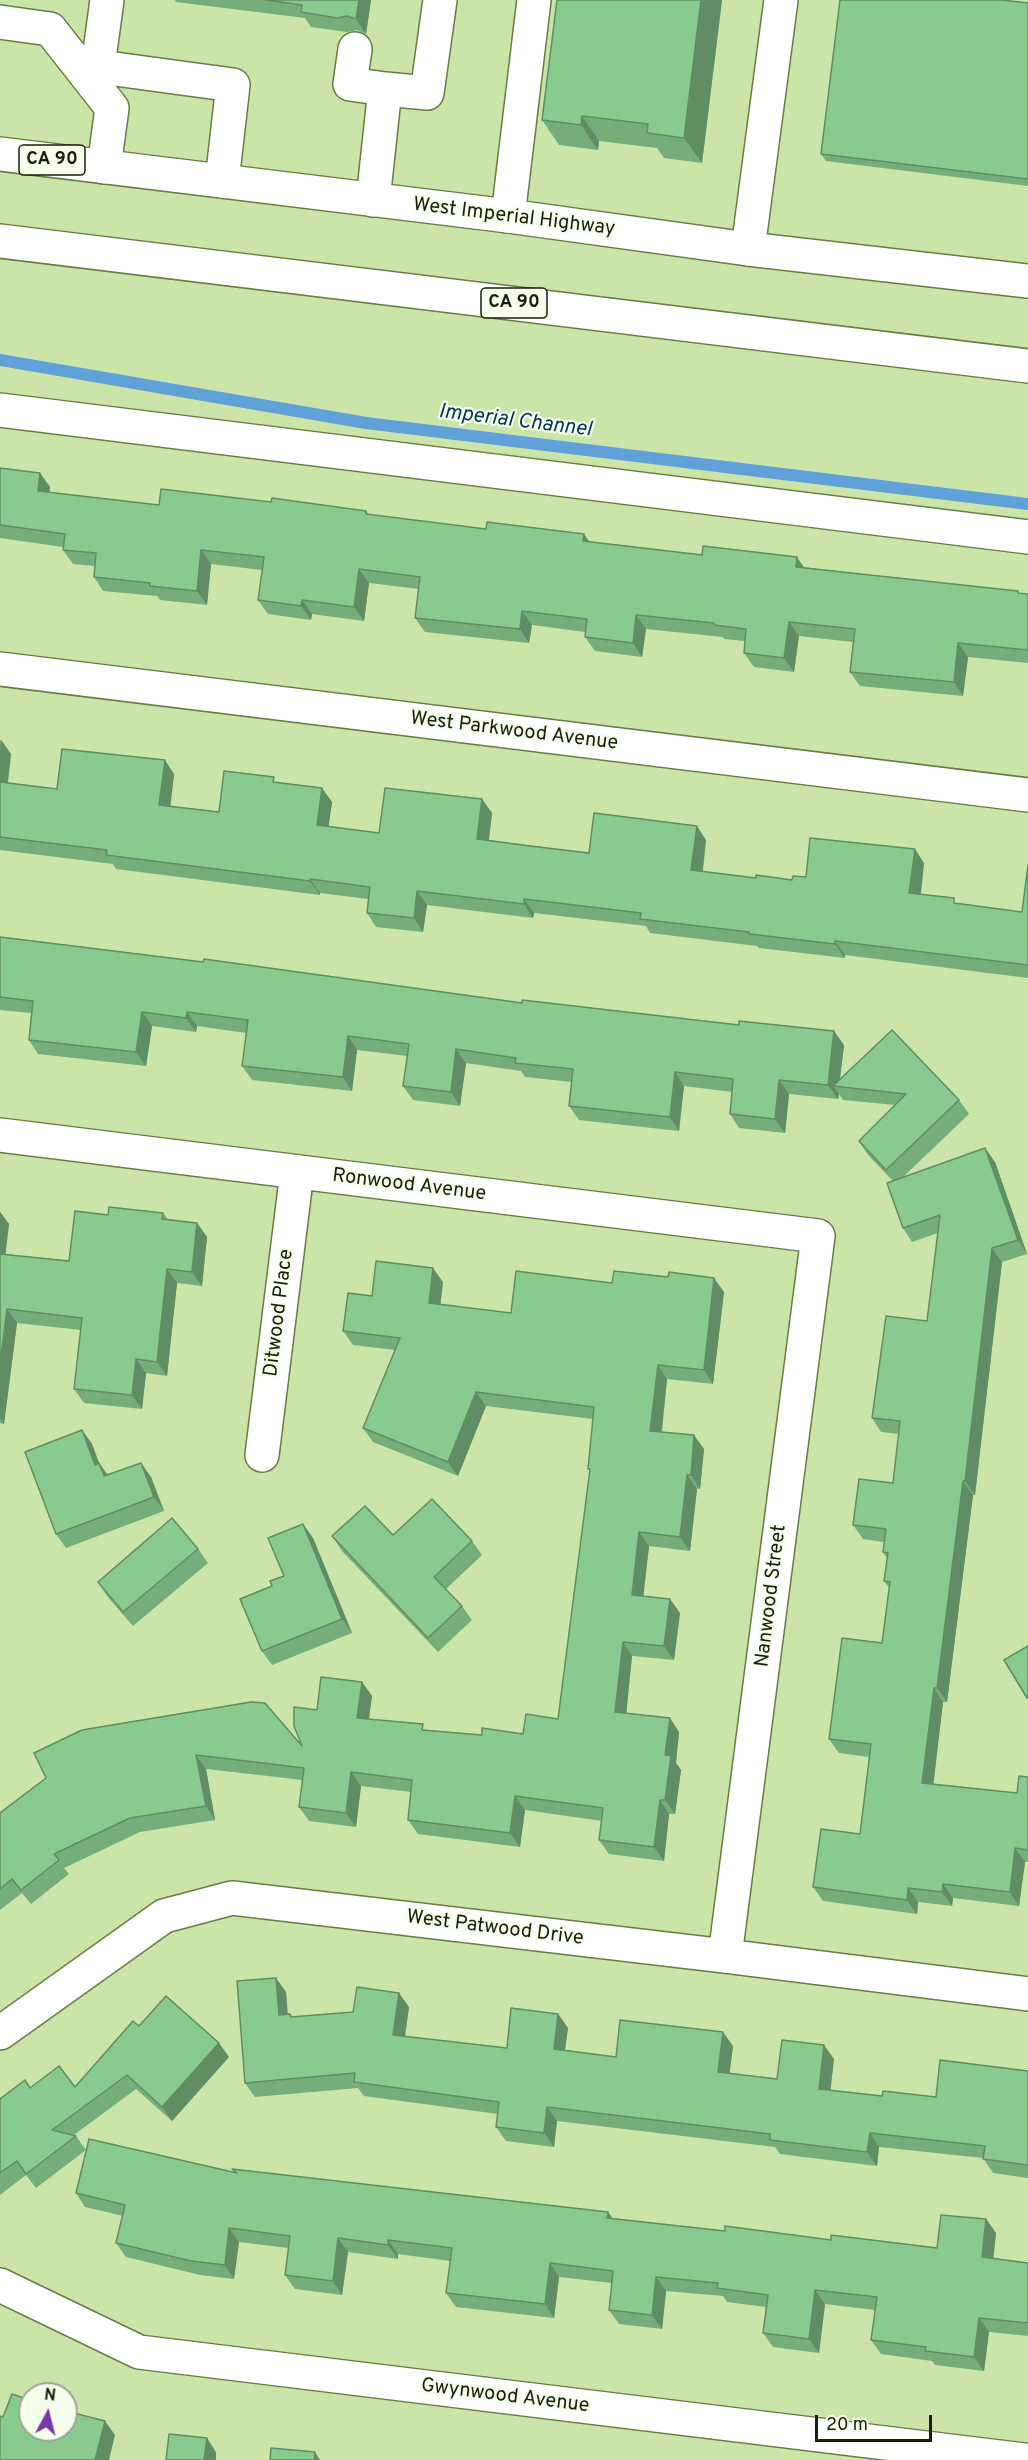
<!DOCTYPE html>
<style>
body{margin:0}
#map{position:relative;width:1028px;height:2460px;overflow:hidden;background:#cbe5a8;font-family:Overpass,sans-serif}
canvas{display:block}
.north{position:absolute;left:18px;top:2382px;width:60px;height:60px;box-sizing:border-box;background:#f6feec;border:2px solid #9da591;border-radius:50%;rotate:7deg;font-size:16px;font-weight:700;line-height:24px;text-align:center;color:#171f08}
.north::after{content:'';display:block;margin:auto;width:21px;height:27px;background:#7938ac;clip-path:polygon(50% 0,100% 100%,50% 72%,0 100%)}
.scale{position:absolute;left:815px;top:2415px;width:117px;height:27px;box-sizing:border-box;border:3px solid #171f08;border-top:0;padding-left:8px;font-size:18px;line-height:21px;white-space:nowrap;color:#171f08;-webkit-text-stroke:4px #f6feec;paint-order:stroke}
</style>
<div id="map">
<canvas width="1028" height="2460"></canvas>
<div class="north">N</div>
<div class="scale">20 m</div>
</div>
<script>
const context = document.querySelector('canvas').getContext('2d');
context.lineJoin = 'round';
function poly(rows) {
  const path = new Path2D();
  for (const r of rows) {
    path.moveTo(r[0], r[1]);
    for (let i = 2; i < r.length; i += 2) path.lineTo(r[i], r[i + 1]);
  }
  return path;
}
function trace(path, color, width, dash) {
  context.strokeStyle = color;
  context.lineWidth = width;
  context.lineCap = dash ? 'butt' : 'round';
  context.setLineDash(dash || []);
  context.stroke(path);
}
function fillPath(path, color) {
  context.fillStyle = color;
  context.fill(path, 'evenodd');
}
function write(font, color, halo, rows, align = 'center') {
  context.font = font + ' Overpass,sans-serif';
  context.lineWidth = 4.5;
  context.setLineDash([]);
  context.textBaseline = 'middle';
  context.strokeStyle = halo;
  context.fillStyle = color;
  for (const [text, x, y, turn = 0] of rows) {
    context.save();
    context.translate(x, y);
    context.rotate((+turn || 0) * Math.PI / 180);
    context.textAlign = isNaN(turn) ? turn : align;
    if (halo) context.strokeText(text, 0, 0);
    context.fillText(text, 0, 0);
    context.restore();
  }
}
trace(poly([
 [0,360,366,423,1028,504]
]), '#61a1d9', 12);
const minor = poly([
 [0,22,50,29,112,108,104,167],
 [355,49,350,84,385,89],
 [78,64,233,85,222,181],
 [98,66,107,0],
 [373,200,385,89,427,93,440,0],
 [508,216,534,0],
 [748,249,781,0],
 [0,410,1028,537],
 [0,669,1028,795],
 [0,1135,818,1236,725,1956],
 [262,1455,297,1172],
 [0,2033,164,1916,232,1898,725,1956,1028,1994],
 [0,2285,139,2352,1024,2460]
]);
const major = poly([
 [0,154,508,216,748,249,1028,281],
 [0,241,1028,366]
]);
trace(minor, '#677d44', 36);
trace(major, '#677d44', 36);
trace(minor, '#fff', 33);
trace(major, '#fff', 33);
fillPath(poly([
 [175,0,371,0,366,34,357,30,347,32,311,27,305,18,176,2],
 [557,0,722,0,702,163,664,158,657,148,599,141,598,150,559,145,542,120],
 [1028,3,1028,186,826,161,821,154],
 [0,468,40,473,50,487,49,493,159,505,271,502,366,511,369,515,1028,594,1028,663,968,657,963,696,860,686,850,672,853,642,799,636,794,672,754,667,744,653,745,641,724,639,723,637,646,629,642,657,595,651,585,637,585,632,532,625,529,643,425,632,415,618,419,589,369,583,364,621,312,614,311,620,268,614,258,600,262,570,211,564,207,605,160,600,157,596,103,591,94,577,95,566,73,564,63,550,63,547,0,538],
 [0,740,1,740,11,754,8,783,57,789,174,774,170,806,219,812,278,783,322,788,332,802,328,827,379,833,482,799,492,813,489,840,589,853,706,840,703,871,756,878,792,880,924,863,921,894,958,904,1022,912,1028,865,1028,978,845,955,845,958,759,948,757,946,650,933,646,926,534,913,533,918,427,905,423,932,376,927,367,913,368,899,320,893,320,895,116,869,113,864,0,850],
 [0,937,844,1045,840,1079,959,1100,969,1114,903,1177,995,1162,1027,1254,1002,1262,975,1495,973,1495,947,1702,943,1702,933,1784,1017,1793,1028,1777,1028,1862,1025,1862,1019,1906,953,1898,952,1906,918,1902,917,1914,823,1901,813,1887,860,1834,869,1757,839,1753,829,1739,882,1643,889,1588,884,1581,887,1558,883,1552,884,1542,863,1539,853,1525,893,1483,899,1434,881,1432,872,1418,927,1321,938,1233,912,1242,903,1228,893,1181,868,1155,859,1141,895,1105,843,1100,839,1094,838,1099,789,1094,785,1133,739,1128,730,1114,732,1092,684,1086,679,1131,579,1120,569,1106,572,1082,525,1077,521,1071,466,1063,460,1106,413,1100,403,1086,407,1056,357,1050,352,1091,252,1080,242,1066,246,1033,197,1026,196,1032,152,1026,146,1066,38,1054,29,1040,31,1013,0,1010],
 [0,1212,9,1224,5,1254,69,1261,108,1215,163,1213,168,1219,197,1223,207,1237,202,1286,177,1283,167,1376,146,1373,142,1409,84,1403,74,1389,81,1330,17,1323,4,1424,0,1423],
 [443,1282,440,1305,511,1313,612,1283,724,1292,713,1384,667,1379,662,1432,704,1449,700,1489,697,1489,690,1551,649,1546,643,1596,680,1613,674,1660,632,1656,626,1713,679,1732,676,1763,681,1770,675,1814,669,1814,664,1861,609,1854,599,1840,602,1821,525,1810,520,1847,418,1834,408,1820,411,1792,361,1786,356,1827,309,1821,299,1807,303,1780,206,1769,215,1820,140,1832,64,1868,69,1874,31,1904,22,1893,0,1910,0,1813,46,1778,34,1753,302,1746,317,1710,362,1682,372,1696,369,1719,427,1730,482,1735,523,1734,558,1719,590,1472,588,1469,593,1419,486,1406,458,1476,373,1442,363,1428,395,1350,353,1345,343,1331,372,1296],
 [82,1430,92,1444,99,1463,108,1475,151,1477,164,1511,66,1548,56,1534],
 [303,1524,313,1538,352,1633,272,1665,262,1651,272,1586,284,1576],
 [393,1535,472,1541,482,1555,446,1589,462,1606,472,1620,438,1652,342,1551,332,1536],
 [198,1549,208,1563,133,1626,107,1596,98,1582],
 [286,1992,287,2014,292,2017,409,2007,405,2037,457,2043,507,2048,558,2014,568,2028,565,2050,616,2057,733,2046,729,2073,777,2079,834,2059,830,2090,882,2096,936,2097,1028,2071,1028,2178,993,2173,983,2158,879,2147,877,2166,780,2154,775,2147,557,2121,554,2147,506,2141,496,2127,498,2114,364,2096,358,2088,255,2097,245,2083],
 [139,2026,229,2057,172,2121,136,2089,74,2135,76,2136,86,2150,235,2173,232,2169,613,2219,725,2231,831,2240,937,2248,986,2219,996,2233,993,2258,1028,2263,1028,2336,989,2332,984,2371,935,2365,932,2361,881,2354,871,2340,875,2310,825,2304,819,2353,773,2347,763,2333,766,2307,727,2302,723,2296,666,2291,662,2329,619,2324,609,2310,612,2283,559,2277,554,2318,456,2307,446,2293,450,2261,398,2254,398,2259,348,2252,342,2295,295,2289,285,2275,288,2248,239,2242,234,2279,200,2275,126,2257,116,2243,123,2216,85,2207,76,2193,86,2150,36,2188,26,2175,0,2195,0,2099,30,2088,75,2087]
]), '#76ae7b');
fillPath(poly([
 [359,0,371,0,366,34,356,19],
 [701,0,722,0,702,163,684,138],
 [582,116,599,141,598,150,581,125],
 [40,473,50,487,48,505,38,491],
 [584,534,594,548,583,541],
 [201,550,211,564,207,605,197,591],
 [797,557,807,572,796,567],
 [359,569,369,583,364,621,354,607],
 [302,600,312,614,311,620,301,606],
 [522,611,532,625,529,643,520,629],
 [636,615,646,629,642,657,633,643],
 [789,622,799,636,794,672,784,658],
 [958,643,968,657,963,696,954,682],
 [1,740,11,754,6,796,0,787,0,752],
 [165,760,174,774,169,819,159,805],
 [322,788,332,802,327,839,317,825],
 [482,799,492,813,487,853,477,839],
 [697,826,706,840,701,884,691,870],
 [915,849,924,863,919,907,909,893],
 [310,879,320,893,320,895,310,881],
 [417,891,427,905,423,932,414,918],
 [524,899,534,913,533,918,524,904],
 [835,941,845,955,845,958,835,944],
 [142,1012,152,1026,146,1066,136,1052],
 [187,1012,197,1026,196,1032,186,1018],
 [834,1031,844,1045,839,1086,833,1086,839,1094,838,1099,828,1085],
 [348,1036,357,1050,352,1091,343,1077],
 [456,1049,466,1063,460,1106,451,1092],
 [675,1072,684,1086,679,1131,670,1117],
 [779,1080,789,1094,785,1133,775,1119],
 [985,1148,995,1162,1027,1254,1018,1240],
 [0,1212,9,1224,4,1267,0,1261],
 [197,1223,207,1237,202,1286,192,1272],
 [992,1248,1002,1262,975,1495,965,1481],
 [433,1268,443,1282,439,1317,429,1303],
 [167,1269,177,1283,167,1376,157,1362],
 [714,1278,724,1292,713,1384,704,1370],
 [7,1309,17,1323,4,1424,0,1418,0,1365],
 [136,1359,146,1373,142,1409,132,1395],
 [658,1365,667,1379,660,1445,650,1431],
 [476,1392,486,1406,458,1476,448,1462],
 [82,1430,92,1444,105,1479,95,1465],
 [694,1435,704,1449,700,1489,691,1475],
 [99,1463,109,1477,104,1476],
 [141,1463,151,1477,164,1511,154,1497],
 [687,1475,697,1489,690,1551,680,1537],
 [963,1481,973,1495,947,1702,937,1688],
 [303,1524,313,1538,352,1633,342,1619],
 [639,1532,649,1546,642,1609,632,1595],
 [670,1599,680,1613,674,1660,664,1646],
 [623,1642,632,1656,625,1726,615,1712],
 [362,1682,372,1696,367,1732,357,1718],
 [934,1688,943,1702,932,1797,922,1783],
 [670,1718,679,1732,676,1763,681,1770,675,1814,665,1800,665,1755],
 [196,1755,206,1769,215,1820,206,1806],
 [351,1772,361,1786,356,1827,346,1813],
 [515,1796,525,1810,520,1847,510,1833],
 [660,1800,669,1814,664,1861,654,1847],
 [1015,1848,1025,1862,1019,1906,1010,1892],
 [943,1884,953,1898,952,1906,942,1892],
 [908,1888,918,1902,917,1914,907,1900],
 [276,1978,286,1992,289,2029,279,2015],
 [399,1993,409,2007,403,2049,393,2035],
 [558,2014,568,2028,563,2063,554,2049],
 [723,2032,733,2046,728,2086,718,2072],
 [219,2043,229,2057,172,2121,162,2107],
 [824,2045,834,2059,829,2103,819,2089],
 [547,2107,557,2121,554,2147,544,2133],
 [870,2133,879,2147,877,2166,867,2152],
 [608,2212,618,2226,607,2218],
 [986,2219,996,2233,992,2271,982,2257],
 [229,2228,239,2242,234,2279,225,2265],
 [338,2238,348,2252,342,2295,333,2281],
 [388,2240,398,2254,398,2259,388,2245],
 [550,2263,559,2277,554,2318,545,2304],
 [656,2277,666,2291,662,2329,652,2315],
 [815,2290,825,2304,819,2353,809,2339],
 [979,2318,989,2332,984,2371,974,2357],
 [105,2421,115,2435,109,2460,95,2460],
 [207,2438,216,2452,216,2460,204,2460],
 [315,2452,320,2460,314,2460]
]), '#608d64');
const building = poly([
 [266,0,359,0,356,19,347,16,337,18,301,12,302,5,266,0],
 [557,0,701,0,684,138,647,133,648,124,582,116,581,125,542,120,557,0],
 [840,0,1002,0,1028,3,1028,179,821,154,840,0],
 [0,468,40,473,38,491,159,505,161,489,271,502,272,498,366,511,366,514,486,529,487,522,584,534,583,541,702,555,703,546,797,557,796,567,1018,591,1018,593,1028,594,1028,650,958,643,954,682,850,672,855,629,789,622,784,658,744,653,746,629,714,625,714,623,636,615,633,643,585,637,587,619,522,611,520,629,415,618,420,577,359,569,354,607,302,600,301,606,258,600,264,557,201,550,197,591,150,586,150,583,94,577,96,553,63,550,65,534,0,525,0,468],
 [62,749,165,760,159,805,219,812,224,771,274,777,273,782,322,788,317,825,379,833,385,788,482,799,477,839,530,846,589,853,594,813,697,826,691,870,756,878,756,875,792,880,793,876,806,877,810,838,915,849,909,893,954,898,954,903,1022,912,1028,865,1028,965,835,941,835,944,749,934,749,932,640,919,641,913,524,899,524,904,417,891,414,918,367,913,370,887,310,879,310,881,106,855,107,850,0,837,0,782,57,789,62,749],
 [0,937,203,962,204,959,522,1003,522,1000,739,1025,739,1021,834,1031,828,1085,779,1080,775,1119,730,1114,733,1079,675,1072,670,1117,569,1106,573,1069,515,1063,516,1058,456,1049,451,1092,403,1086,409,1044,348,1036,343,1077,242,1066,248,1020,187,1012,186,1018,142,1012,136,1052,29,1040,33,1001,0,997,0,937],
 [892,1030,959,1100,886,1170,859,1141,906,1094,833,1086,892,1030],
 [985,1148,1018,1240,992,1248,965,1481,963,1481,937,1688,934,1688,922,1783,1017,1793,1019,1776,1028,1777,1028,1850,1015,1848,1010,1892,943,1884,942,1892,908,1888,907,1900,813,1887,821,1829,860,1834,871,1744,829,1739,842,1638,882,1643,890,1582,884,1581,888,1553,883,1552,886,1529,853,1525,859,1479,893,1483,900,1421,872,1418,886,1316,927,1321,940,1215,903,1228,887,1183,985,1148],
 [109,1207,163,1213,162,1219,197,1223,192,1272,167,1269,157,1362,136,1359,132,1395,74,1389,82,1318,7,1309,0,1365,0,1254,69,1261,75,1211,108,1215,109,1207],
 [376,1261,433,1268,429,1303,511,1313,516,1271,612,1283,614,1271,668,1277,669,1272,714,1278,704,1370,658,1365,650,1431,694,1435,691,1475,687,1475,680,1537,639,1532,632,1595,670,1599,664,1646,623,1642,615,1712,670,1718,665,1755,671,1756,665,1800,660,1800,654,1847,599,1840,603,1808,515,1796,510,1833,408,1820,412,1780,351,1772,346,1813,299,1807,304,1768,196,1755,206,1806,130,1818,54,1854,59,1860,21,1890,12,1879,0,1889,0,1813,46,1778,34,1753,82,1730,251,1702,265,1703,302,1746,294,1726,294,1707,317,1710,321,1677,362,1682,357,1718,423,1724,422,1730,482,1735,482,1728,523,1734,526,1714,558,1719,590,1469,588,1469,594,1407,476,1392,448,1462,363,1428,400,1338,343,1331,348,1293,372,1296,376,1261],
 [82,1430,95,1465,99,1463,104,1476,141,1463,154,1497,56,1534,25,1452,82,1430],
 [432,1499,472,1541,434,1577,462,1606,428,1638,332,1536,365,1506,393,1535,432,1499],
 [172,1518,198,1549,123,1612,98,1582,172,1518],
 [303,1524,342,1619,262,1651,240,1599,272,1586,270,1581,284,1576,268,1538,303,1524],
 [1028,1646,1028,1698,1027,1698,1004,1660,1028,1646],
 [276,1978,279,2015,290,2014,291,2017,353,2012,357,1987,399,1993,393,2035,507,2048,511,2008,558,2014,554,2049,616,2057,620,2020,723,2032,718,2072,777,2079,782,2040,824,2045,819,2089,882,2096,883,2091,936,2097,940,2060,1028,2071,1028,2165,983,2159,985,2146,870,2133,867,2152,770,2140,770,2134,547,2107,544,2133,496,2127,499,2102,354,2082,355,2073,245,2083,237,1981,276,1978],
 [166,1996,219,2043,162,2107,127,2075,52,2130,76,2136,26,2174,17,2161,0,2173,0,2099,25,2080,30,2088,59,2066,75,2087,133,2021,139,2026,166,1996],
 [89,2139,237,2173,232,2169,608,2212,607,2218,725,2231,725,2226,831,2240,831,2235,937,2248,941,2215,986,2219,982,2257,1028,2263,1028,2323,979,2318,974,2357,925,2351,926,2347,871,2340,877,2297,815,2290,809,2339,763,2333,768,2295,717,2288,718,2283,656,2277,652,2315,609,2310,613,2271,550,2263,545,2304,446,2293,452,2248,388,2240,388,2245,338,2238,333,2281,285,2275,290,2236,229,2228,225,2265,191,2261,116,2243,125,2205,76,2193,89,2139],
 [12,2394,30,2400,30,2430,66,2430,66,2411,105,2421,95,2460,0,2460,0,2416,3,2417,12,2394],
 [169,2434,207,2438,204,2460,166,2460,169,2434],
 [271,2448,315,2452,314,2460,270,2460,271,2448]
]);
fillPath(building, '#89ca8f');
trace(building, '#608d64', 1.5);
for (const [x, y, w] of [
 [52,160,66],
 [514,303,66]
]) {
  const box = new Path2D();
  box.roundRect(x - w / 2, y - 15, w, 30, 4.5);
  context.fillStyle = '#f6feec';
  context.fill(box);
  trace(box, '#171f08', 1.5);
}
write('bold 18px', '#171f08', null, [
 ["CA 90",52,160],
 ["CA 90",514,303]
]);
write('20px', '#171f08', '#f6feec', [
 ["West Imperial Highway",514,218,7],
 ["West Parkwood Avenue",514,732,7],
 ["Ronwood Avenue",409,1186,7],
 ["Ditwood Place",280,1313,-83],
 ["Nanwood Street",772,1596,-83],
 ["West Patwood Drive",495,1929,7],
 ["Gwynwood Avenue",505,2397,7]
]);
write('italic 21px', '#003357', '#f6feec', [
 ["Imperial Channel",515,422,7]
]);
</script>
